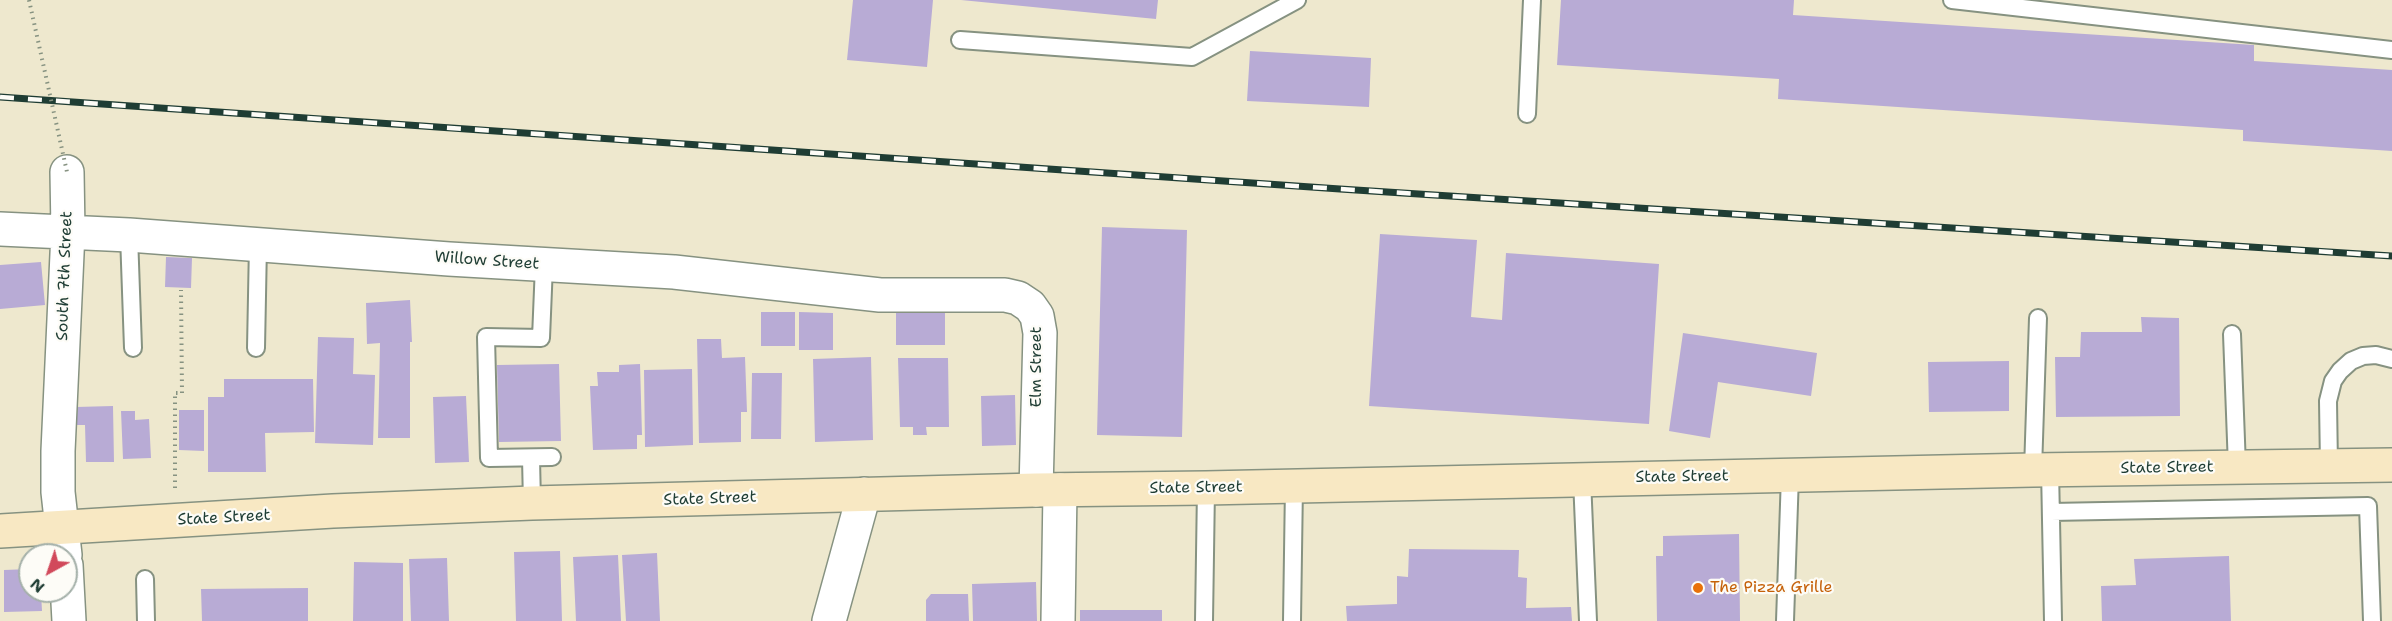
<!DOCTYPE html>
<style>
body{margin:0}
#map{position:relative;width:2392px;height:621px;overflow:hidden;background:#eee8ce;font-family:"Shantell Sans",sans-serif}
canvas{display:block}
.north{position:absolute;left:18px;top:543px;width:60px;height:60px;box-sizing:border-box;background:#fdfcf7;border:2px solid #a4b0a9;border-radius:50%;rotate:220deg;font-size:16px;font-weight:700;line-height:24px;text-align:center;color:#1f3d34}
.north::after{content:'';display:block;margin:auto;width:21px;height:27px;background:#d1495b;clip-path:polygon(50% 0,100% 100%,50% 72%,0 100%)}
</style>
<div id="map">
<canvas width="2392" height="621"></canvas>
<div class="north">N</div>
</div>
<script>
const context = document.querySelector('canvas').getContext('2d');
context.lineJoin = 'round';
function fillPath(path, color) {
  context.fillStyle = color;
  context.fill(path, 'evenodd');
}
function poly(rows) {
  const path = new Path2D();
  for (const r of rows) {
    path.moveTo(r[0], r[1]);
    for (let i = 2; i < r.length; i += 2) path.lineTo(r[i], r[i + 1]);
  }
  return path;
}
function trace(path, color, width, dash) {
  context.strokeStyle = color;
  context.lineWidth = width;
  context.lineCap = dash ? 'butt' : 'round';
  context.setLineDash(dash || []);
  context.stroke(path);
}
function write(font, color, halo, rows, align = 'center') {
  context.font = font + ' "Shantell Sans",sans-serif';
  context.lineWidth = 4.5;
  context.setLineDash([]);
  context.textBaseline = 'middle';
  context.strokeStyle = halo;
  context.fillStyle = color;
  for (const [text, x, y, turn = 0] of rows) {
    context.save();
    context.translate(x, y);
    context.rotate((+turn || 0) * Math.PI / 180);
    context.textAlign = isNaN(turn) ? turn : align;
    if (halo) context.strokeText(text, 0, 0);
    context.fillText(text, 0, 0);
    context.restore();
  }
}
fillPath(poly([
 [853,0,933,0,927,67,847,60],
 [961,0,1158,0,1156,19],
 [1561,0,1794,0,1793,15,2254,45,2254,61,2392,70,2392,151,2243,141,2243,130,1778,99,1779,79,1557,65],
 [1250,51,1371,58,1369,107,1247,101],
 [1102,227,1187,230,1182,437,1097,435],
 [1380,234,1477,240,1471,317,1502,320,1506,253,1659,264,1649,424,1369,406],
 [166,257,192,258,191,288,165,287],
 [41,262,45,305,0,309,0,265],
 [410,300,412,342,410,342,410,438,378,438,380,343,367,344,366,303],
 [761,312,795,312,795,346,761,346],
 [799,312,833,313,833,350,799,350],
 [896,313,945,313,945,345,896,345],
 [2141,317,2179,318,2180,416,2056,417,2055,357,2080,357,2081,332,2142,332],
 [1683,333,1817,353,1811,396,1718,382,1710,438,1669,431],
 [318,337,354,338,353,374,375,375,373,445,315,443],
 [697,339,721,339,722,358,745,357,747,412,741,412,741,442,699,443],
 [871,357,873,440,815,442,813,359],
 [898,358,948,358,949,427,926,427,927,435,913,435,913,427,900,427],
 [2009,361,2009,411,1929,412,1928,362],
 [559,364,561,441,499,442,497,365],
 [640,364,642,435,637,435,637,449,593,450,590,386,598,386,597,372,619,372,619,365],
 [692,369,693,445,645,447,644,370],
 [752,373,782,373,781,439,751,439],
 [224,379,313,379,314,432,265,433,266,472,208,472,208,397,224,397],
 [1015,395,1016,445,982,446,981,396],
 [466,396,469,462,435,463,433,397],
 [113,406,114,462,86,462,85,425,77,425,76,407],
 [179,410,204,410,204,451,179,450],
 [121,411,135,411,135,420,149,419,151,458,123,459],
 [1739,534,1740,621,1657,621,1656,556,1663,556,1663,536],
 [1409,549,1519,550,1518,577,1527,578,1526,608,1571,607,1572,621,1347,621,1346,606,1397,604,1397,576,1408,577],
 [560,551,562,621,516,621,514,552],
 [657,553,660,621,626,621,622,555],
 [618,555,621,621,576,621,573,557],
 [2229,556,2231,621,2102,621,2101,586,2136,585,2134,559],
 [447,558,449,621,411,621,409,559],
 [354,562,403,563,403,621,353,621],
 [30,569,30,591,50,591,50,593,41,593,42,611,4,612,4,570],
 [1036,582,1037,621,973,621,972,584],
 [308,588,308,621,202,621,201,589],
 [931,594,968,594,969,621,926,621,926,600],
 [1080,610,1162,610,1162,621,1080,621]
]), '#b8abd5');
const service = poly([
 [1952,0,2392,50],
 [960,40,1192,57,1297,0],
 [1527,114,1532,0],
 [129,235,133,348],
 [544,265,541,338,486,337,489,458,552,457],
 [2232,334,2237,467],
 [256,348,258,244],
 [531,458,532,503],
 [2329,466,2328,401,2333,381,2340,371,2351,361,2363,356,2376,355,2392,359],
 [2050,469,2053,621],
 [2033,470,2038,318],
 [1582,479,1588,621],
 [2051,512,2368,506,2372,621],
 [145,579,146,621],
 [1204,621,1206,488],
 [1292,621,1294,485],
 [1785,621,1790,475]
]);
const minor = poly([
 [0,229,129,235,449,259,674,272,880,295,1005,295,1018,298,1030,306,1037,316,1040,333,1036,490],
 [65,555,58,492,58,451,68,232,67,172],
 [66,565,69,621],
 [829,621,864,494],
 [1058,621,1060,490]
]);
const secondary = poly([
 [0,531,333,511,532,503,1036,490,1206,488,2033,470,2392,465]
]);
trace(service, '#869281', 20);
trace(minor, '#869281', 36);
trace(secondary, '#869281', 36);
trace(poly([
 [175,488,175,393,182,393,181,290]
]), '#869281', 4, [1.5, 4.5]);
trace(service, '#fff', 16);
trace(minor, '#fff', 33);
trace(secondary, '#f8e8c3', 33);
const rail = poly([
 [0,97,1340,189,2392,256]
]);
trace(rail, '#1f3d34', 7);
trace(rail, '#fdfcf7', 4.5, [14]);
trace(poly([
 [29,0,67,172]
]), '#869281', 4, [1.5, 4.5]);
for (const [x, y, r, color] of [
 [1698,588,6,"#e8710a"]
]) {
  const dot = new Path2D();
  dot.arc(x, y, r, 0, 2 * Math.PI);
  context.fillStyle = color;
  context.fill(dot);
  trace(dot, '#fdfcf7', 2);
}
write('16px', '#1f3d34', '#fdfcf7', [
 ["Willow Street",487,261,4],
 ["South 7th Street",65,276,-88],
 ["Elm Street",1037,367,-90],
 ["State Street",2167,468,-1],
 ["State Street",1682,477,-1],
 ["State Street",1196,488,-1],
 ["State Street",710,499,-2],
 ["State Street",224,518,-3]
]);
write('16px', '#c56008', '#fdfcf7', [
 ["The Pizza Grille",1710,588]
], 'left');
</script>
